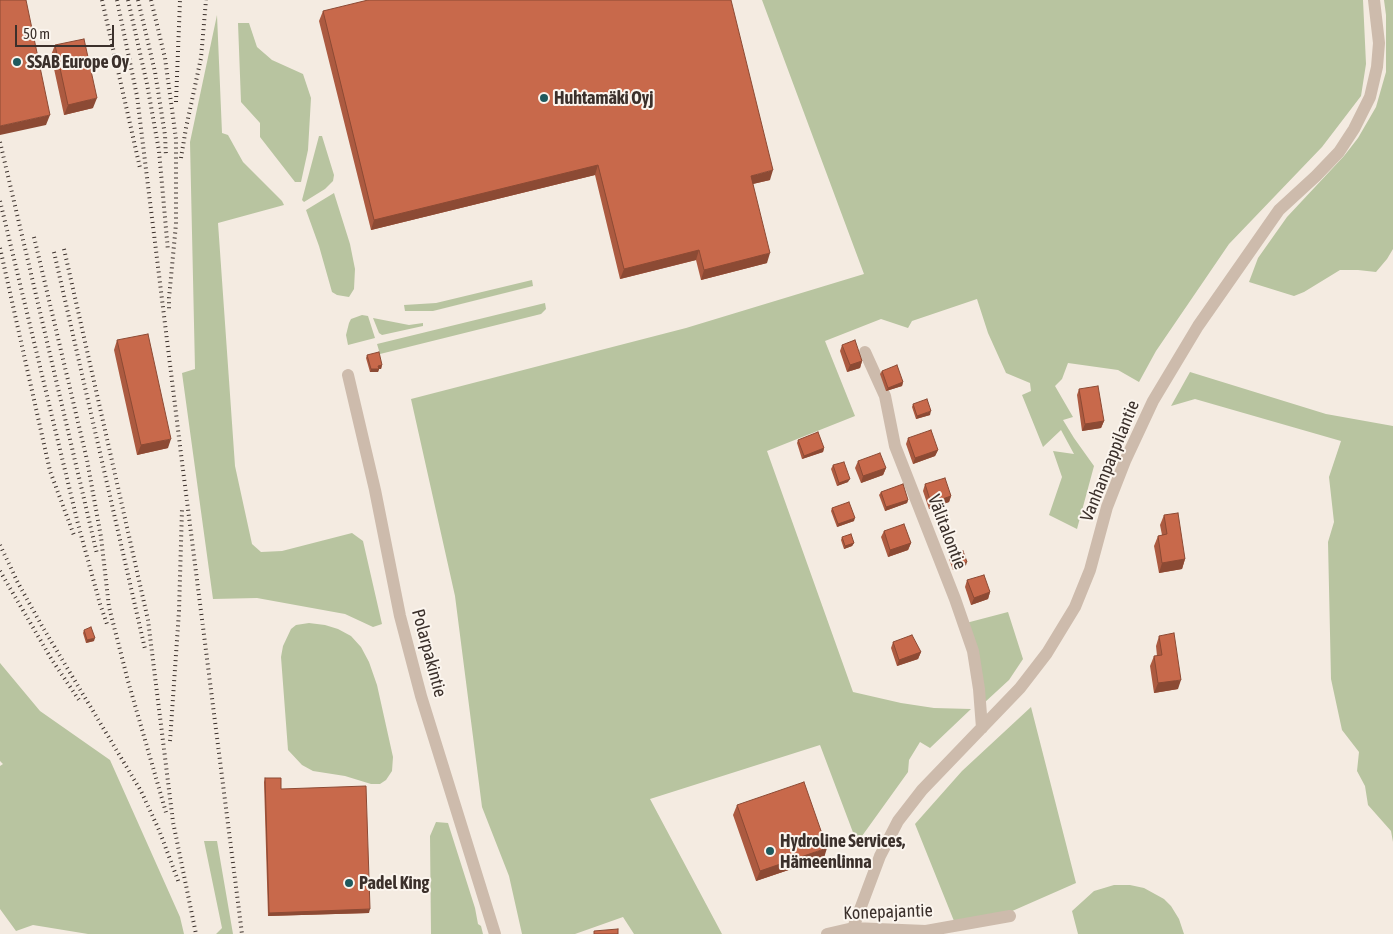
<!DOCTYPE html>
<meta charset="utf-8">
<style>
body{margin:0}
#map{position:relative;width:1393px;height:934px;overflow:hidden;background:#f4ebe1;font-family:"Asap Condensed",sans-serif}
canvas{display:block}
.scale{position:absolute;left:15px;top:25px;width:99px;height:22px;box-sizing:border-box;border:2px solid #3b302b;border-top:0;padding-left:6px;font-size:15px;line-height:18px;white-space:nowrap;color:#3b302b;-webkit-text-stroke:4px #fbf5ee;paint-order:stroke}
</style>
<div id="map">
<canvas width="1393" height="934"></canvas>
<div class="scale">50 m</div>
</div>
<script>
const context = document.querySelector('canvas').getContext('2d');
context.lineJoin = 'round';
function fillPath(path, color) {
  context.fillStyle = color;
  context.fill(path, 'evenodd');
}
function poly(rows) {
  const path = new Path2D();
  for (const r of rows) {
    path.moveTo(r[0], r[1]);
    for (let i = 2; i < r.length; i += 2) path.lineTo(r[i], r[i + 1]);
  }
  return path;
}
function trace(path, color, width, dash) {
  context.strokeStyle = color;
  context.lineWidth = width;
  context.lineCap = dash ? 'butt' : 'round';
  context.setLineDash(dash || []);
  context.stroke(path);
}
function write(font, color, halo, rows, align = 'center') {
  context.font = font + ' "Asap Condensed",sans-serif';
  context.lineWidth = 4;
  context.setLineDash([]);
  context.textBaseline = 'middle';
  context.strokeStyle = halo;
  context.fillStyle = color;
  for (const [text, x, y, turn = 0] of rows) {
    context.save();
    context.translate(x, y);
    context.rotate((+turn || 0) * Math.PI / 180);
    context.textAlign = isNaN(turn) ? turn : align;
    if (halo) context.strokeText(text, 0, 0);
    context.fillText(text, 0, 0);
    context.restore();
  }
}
fillPath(poly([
 [762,0,1363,0,1366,64,1361,96,1322,147,1229,244,1156,351,1139,382,1118,370,1068,363,1062,379,1055,386,1073,417,1063,420,1074,438,1094,466,1077,529,1049,515,1062,477,1053,451,1074,454,1061,430,1043,447,1022,395,1031,391,1030,383,1006,373,988,333,977,299,912,321,908,328,881,319,825,341,855,416,767,451,853,692,901,703,934,708,971,709,930,748,920,742,909,760,908,772,857,843,820,745,650,799,722,934,634,934,623,917,575,934,522,934,509,876,482,807,455,596,411,399,686,328,864,274],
 [1384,0,1393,0,1393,249,1387,259,1376,272,1358,270,1340,270,1304,292,1294,296,1249,282,1258,258,1287,217,1344,156,1358,138,1376,107,1386,72,1386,15],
 [217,15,222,133,228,135,243,162,282,201,284,205,218,223,235,466,252,544,261,552,282,551,352,533,363,541,382,624,373,627,345,614,257,598,213,599,182,373,195,369,190,142],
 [238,23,249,23,257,47,272,60,303,74,311,98,308,150,301,182,295,182,260,137,260,123,241,102],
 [319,136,322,136,334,175,333,181,325,189,304,202,302,200],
 [334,193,350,244,355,269,354,289,349,297,337,295,332,292,319,246,306,210],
 [532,280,533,286,433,311,405,311,404,305,436,303],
 [545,303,546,309,541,314,380,354,377,344],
 [362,315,368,316,375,338,348,345,346,335,349,323,351,319],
 [373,318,409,325,423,323,423,326,382,335,379,333],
 [1190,372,1326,414,1393,426,1393,842,1391,831,1368,805,1365,786,1357,771,1359,752,1342,730,1331,679,1328,542,1334,522,1329,477,1341,441,1195,399,1171,406],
 [1008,612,1023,659,1009,680,984,703,966,623],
 [309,623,325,625,338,629,351,636,361,647,369,662,377,685,393,757,392,771,386,780,380,784,371,784,345,776,313,771,302,765,288,750,281,657,283,646,291,629,296,625],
 [0,663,40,711,110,760,180,917,184,934,88,934,33,925,16,931,0,909,0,766,3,764,0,761],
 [1031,707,1076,883,1010,912,954,921,915,824,962,771],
 [436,822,448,823,475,908,478,924,481,926,483,934,431,934,430,836],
 [204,841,217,841,233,934,216,934,222,928],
 [1114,885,1130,885,1144,888,1164,899,1171,906,1179,919,1184,934,1078,934,1072,911,1094,891]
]), '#b8c4a0');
trace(poly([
 [865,352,885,396,895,446,955,599,973,651,979,689,982,728],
 [348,375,375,490,400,616,421,696,495,934],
 [853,928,880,856,898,821,922,790,1020,688,1047,653,1075,607,1090,570,1107,507,1125,461,1153,401,1198,326,1279,210,1316,176,1339,152,1354,129,1370,97,1377,67,1379,43,1374,0],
 [827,934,853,928,926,931,1010,916]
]), '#cdbbac', 12);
trace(poly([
 [102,0,140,168],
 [117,0,137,96,182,462,242,934],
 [128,0,147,84,159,151,168,251],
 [138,0,155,72,165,135,166,157],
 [151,0,165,58,176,139,176,224,169,298,169,311],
 [176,102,180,0],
 [0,142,97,554],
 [181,158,186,128,201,58,206,0],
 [0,201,78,524,100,604,108,627],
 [34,237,87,460,101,537,109,607,128,681,167,816],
 [0,248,50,471,75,538],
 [64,249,148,620,173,822,196,934],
 [54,252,145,649],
 [0,545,18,583,42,626,141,791,159,830,179,883],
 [0,571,52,660,79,700],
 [170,741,179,611,182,509]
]), '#3b302b', 4, [1, 4]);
fillPath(poly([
 [323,11,770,180,753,184,767,263,701,280,696,260,620,279,595,175,371,230,319,21],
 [55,45,93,108,64,115,51,55],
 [117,340,168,448,137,455,114,350],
 [842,345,862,361,860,368,847,372,840,351],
 [367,355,382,365,381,369,379,369,378,372,370,372,366,358],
 [882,371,903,382,902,386,886,391,880,374],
 [1079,389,1104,421,1101,428,1082,431,1077,395],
 [913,404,930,415,916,419,912,407],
 [908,438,938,450,935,456,913,464,906,444],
 [798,440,824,448,823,452,802,459,797,443],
 [858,461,886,468,883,475,861,483,855,468],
 [833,465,848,482,837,486,831,469],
 [925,484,951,496,949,502,929,509,923,491],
 [881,492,908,500,907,503,885,511,879,495],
 [832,508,854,521,837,527,831,511],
 [1164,515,1185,559,1182,569,1159,573,1154,546,1158,536,1162,535,1160,525],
 [884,531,911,543,908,550,888,557,881,537],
 [842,537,854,543,852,546,844,549,841,540],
 [950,556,966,565,953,570,949,559],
 [967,580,990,592,988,599,971,605,965,587],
 [84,630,94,641,86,643,83,633],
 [1159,636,1178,689,1154,693,1150,666,1154,656,1157,656,1156,646],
 [893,642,921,652,918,659,897,666,891,648],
 [265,778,281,789,369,913,268,916,264,782],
 [737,805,824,858,756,881,733,815]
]), '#ac5a40');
fillPath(poly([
 [97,98,93,108,64,115,68,105],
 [50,115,46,125,0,135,0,126],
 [598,165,595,175,371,230,374,220],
 [773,170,770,180,748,185,751,176],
 [699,250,696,260,620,279,624,269],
 [770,253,767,263,701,280,704,270],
 [862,361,860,368,847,372,850,365],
 [382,365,381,369,379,369,378,372,370,372,371,369],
 [903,382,902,386,886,391,888,388],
 [931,411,930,415,916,419,917,416],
 [1104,421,1101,428,1082,431,1085,424],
 [171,439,168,448,137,455,141,445],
 [824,448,823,452,802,459,804,456],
 [938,450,935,456,913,464,915,458],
 [886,468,883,475,861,483,863,476],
 [850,479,848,482,837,486,839,483],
 [951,496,949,502,929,509,931,503],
 [908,500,907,503,885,511,886,507],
 [855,518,854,521,837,527,838,524],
 [854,543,852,546,844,549,845,546],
 [911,543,908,550,888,557,890,550],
 [1185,559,1182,569,1159,573,1162,563],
 [967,562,966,565,953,570,954,566],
 [990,592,988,599,971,605,974,598],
 [95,638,94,641,86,643,87,640],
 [921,652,918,659,897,666,899,660],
 [1181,680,1178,689,1154,693,1158,683],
 [827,848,824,858,756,881,760,871],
 [370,909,369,913,268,916,269,913]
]), '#8c4a34');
const building = poly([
 [0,0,26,0,50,115,0,126,0,0],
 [368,0,731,0,773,170,751,176,770,253,704,270,699,250,624,269,598,165,374,220,323,11,368,0],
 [84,39,97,98,68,105,55,45,84,39],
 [148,334,171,439,141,445,117,340,148,334],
 [855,340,862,361,850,365,842,345,855,340],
 [379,352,382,365,378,366,379,369,371,369,367,355,379,352],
 [897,365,903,382,888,388,882,371,897,365],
 [1098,386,1104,421,1085,424,1079,389,1098,386],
 [927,399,931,411,917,416,913,404,927,399],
 [931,430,938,450,915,458,908,438,931,430],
 [818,432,824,448,804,456,798,440,818,432],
 [880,453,886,468,863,476,858,461,880,453],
 [844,462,850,479,839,483,833,465,844,462],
 [945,478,951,496,931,503,925,484,945,478],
 [903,484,908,500,886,507,881,492,903,484],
 [849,502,855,518,838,524,832,508,849,502],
 [1178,513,1185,559,1162,563,1158,536,1167,534,1164,515,1178,513],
 [904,524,911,543,890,550,884,531,904,524],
 [851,534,854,543,845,546,842,537,851,534],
 [963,551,967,562,954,566,950,556,963,551],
 [984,575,990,592,974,598,967,580,984,575],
 [91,627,95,638,87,640,84,630,91,627],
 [1174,633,1181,680,1158,683,1154,656,1162,655,1159,636,1174,633],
 [912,635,921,652,899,660,893,642,912,635],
 [265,778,281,778,281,789,366,786,370,909,269,913,265,778],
 [804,782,827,848,760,871,737,805,804,782],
 [618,929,618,934,594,934,594,931,618,929]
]);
fillPath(building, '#c8694b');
trace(building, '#8c4a34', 1);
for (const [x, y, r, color] of [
 [17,62,5,"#1f5a5e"],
 [544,98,5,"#1f5a5e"],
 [770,851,5,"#1f5a5e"],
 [349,883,5,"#1f5a5e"]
]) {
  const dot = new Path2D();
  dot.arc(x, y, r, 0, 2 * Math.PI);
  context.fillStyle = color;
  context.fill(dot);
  trace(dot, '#fbf5ee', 2);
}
write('bold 18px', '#3b302b', '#fbf5ee', [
 ["SSAB Europe Oy",27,62],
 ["Huhtamäki Oyj",554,98],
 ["Hydroline Services,",780,841],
 ["Hämeenlinna",780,862],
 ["Padel King",359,883]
], 'left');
write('18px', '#3b302b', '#fbf5ee', [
 ["Vanhanpappilantie",1110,461,-68],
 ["Välitalontie",947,532,69],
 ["Polarpakintie",429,653,75],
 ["Konepajantie",888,912,-2]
]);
</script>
